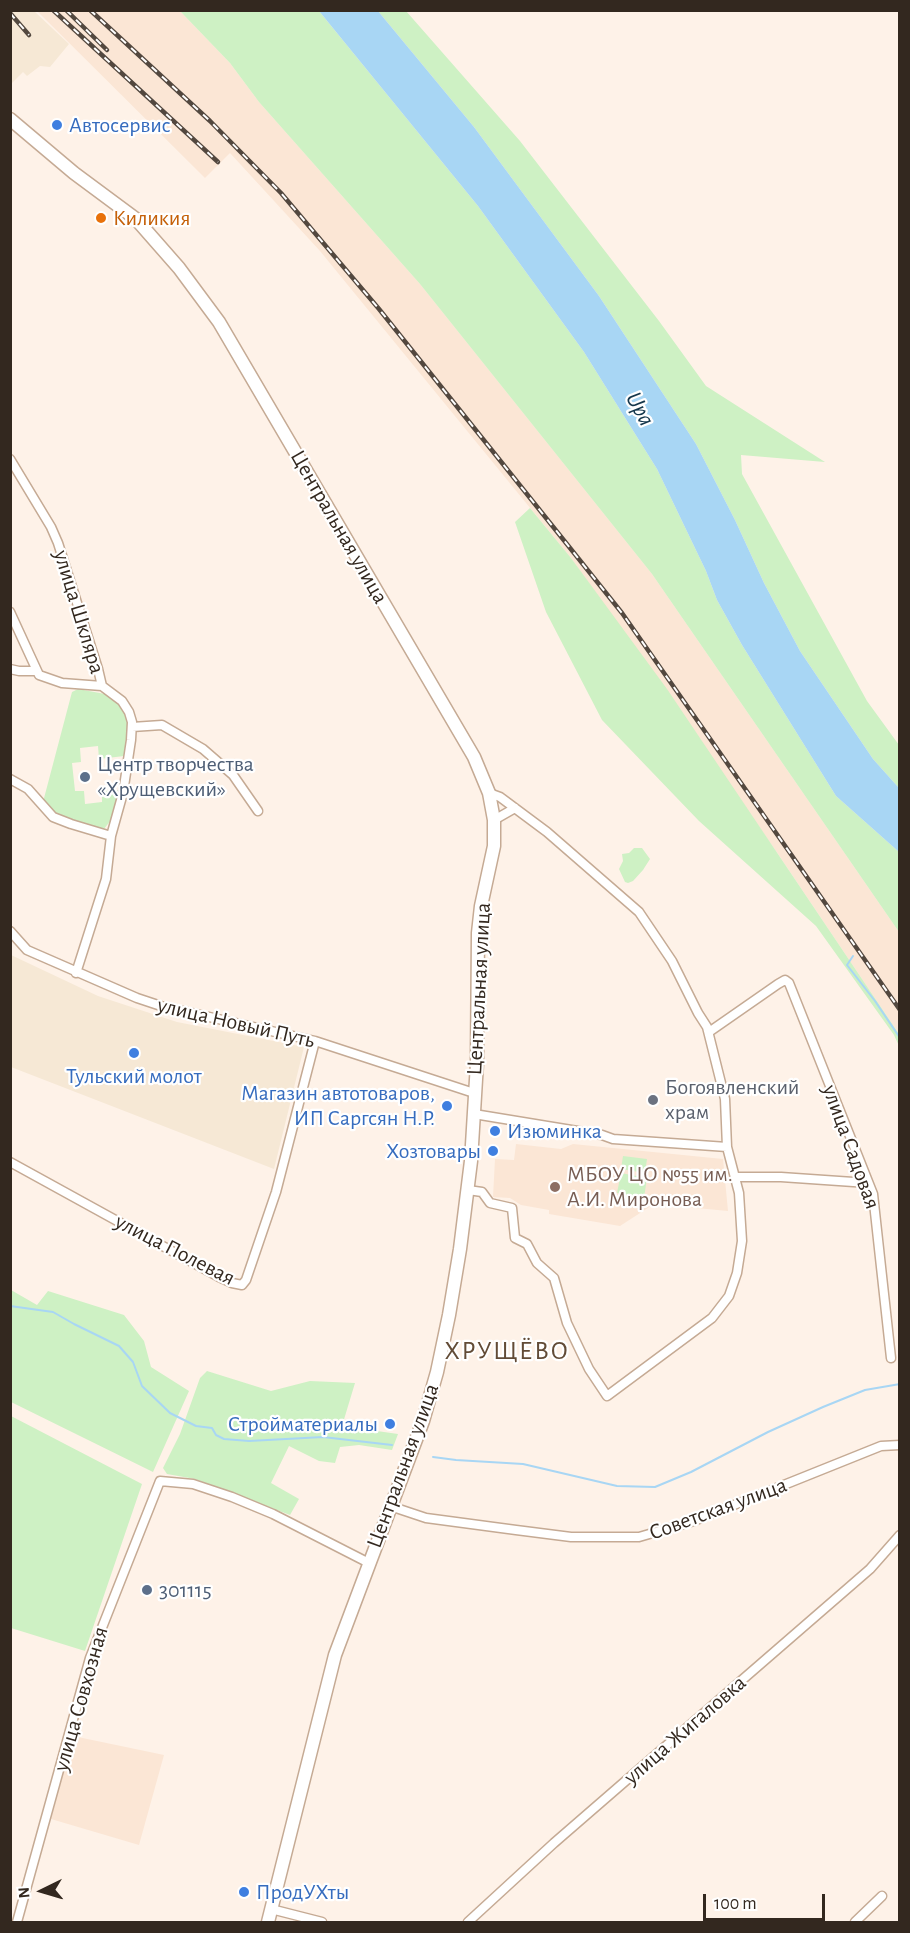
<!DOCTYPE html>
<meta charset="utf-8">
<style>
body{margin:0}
#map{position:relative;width:910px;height:1933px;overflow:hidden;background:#fef2e8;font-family:"Alegreya Sans",sans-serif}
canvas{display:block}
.frame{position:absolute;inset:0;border:12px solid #33281f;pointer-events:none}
.north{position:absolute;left:12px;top:1861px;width:60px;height:60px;-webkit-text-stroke:4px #fff;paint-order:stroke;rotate:265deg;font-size:16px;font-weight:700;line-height:24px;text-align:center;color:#33281f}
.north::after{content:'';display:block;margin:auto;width:21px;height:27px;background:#33281f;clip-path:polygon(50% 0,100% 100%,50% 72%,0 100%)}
.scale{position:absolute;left:703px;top:1894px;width:122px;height:27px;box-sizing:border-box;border:3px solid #33281f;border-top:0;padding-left:8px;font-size:18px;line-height:21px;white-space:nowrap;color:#33281f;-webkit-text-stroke:4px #fff;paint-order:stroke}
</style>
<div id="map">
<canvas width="910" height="1933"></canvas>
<div class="frame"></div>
<div class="north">N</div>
<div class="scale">100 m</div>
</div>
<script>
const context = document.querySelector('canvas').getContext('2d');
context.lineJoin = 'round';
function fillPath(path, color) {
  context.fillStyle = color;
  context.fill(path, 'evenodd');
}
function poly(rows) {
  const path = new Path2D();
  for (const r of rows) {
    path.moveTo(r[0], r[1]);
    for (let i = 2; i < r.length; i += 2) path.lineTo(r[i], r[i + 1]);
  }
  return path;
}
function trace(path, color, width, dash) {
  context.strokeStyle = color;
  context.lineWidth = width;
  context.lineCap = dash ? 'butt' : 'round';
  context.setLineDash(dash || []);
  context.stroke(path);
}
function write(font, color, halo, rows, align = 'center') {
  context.font = font + ' "Alegreya Sans",sans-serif';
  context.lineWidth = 4.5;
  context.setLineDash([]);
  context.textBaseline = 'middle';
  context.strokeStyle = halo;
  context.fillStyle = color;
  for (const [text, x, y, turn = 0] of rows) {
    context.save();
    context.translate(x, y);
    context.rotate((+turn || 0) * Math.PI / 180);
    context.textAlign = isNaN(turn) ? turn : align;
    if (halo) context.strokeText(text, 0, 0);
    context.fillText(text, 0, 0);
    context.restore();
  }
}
fillPath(poly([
 [11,10,34,11,69,44,50,67,40,66,27,76,23,72,11,84],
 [11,955,98,996,177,1022,304,1047,274,1169,11,1067]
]), '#f6e8d5');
fillPath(poly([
 [37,11,180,11,230,63,259,102,420,284,652,574,899,932,899,1034,778,854,571,558,320,251,230,153,205,178],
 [516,1144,561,1149,573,1144,723,1159,728,1211,654,1204,620,1226,549,1214,549,1210,521,1205,510,1198,493,1197,495,1159,514,1160],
 [73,1736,164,1755,139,1845,51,1819]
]), '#fbe6d5');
fillPath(poly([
 [180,11,319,11,478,206,584,352,657,469,706,571,717,600,742,645,836,796,899,852,899,932,652,574,420,284,259,102,230,63],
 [378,11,406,11,520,141,659,321,706,386,825,462,741,455,742,474,867,701,899,745,899,788,873,759,800,651,764,583,735,520,696,444,599,296,474,127],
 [530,508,571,558,667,689,899,1034,899,1046,894,1035,816,926,699,821,602,720,546,612,515,522],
 [78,689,105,694,118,702,124,711,128,721,124,756,99,759,98,746,80,748,81,762,72,763,75,791,84,791,85,804,102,802,102,791,120,790,111,820,104,829,60,817,43,802,72,692],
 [634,848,642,848,650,859,643,870,633,881,628,883,625,882,619,869,623,861,622,854,629,853],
 [623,1156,647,1159,645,1173,621,1169],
 [621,1173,647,1178,644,1198,617,1193],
 [11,1290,37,1305,48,1291,124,1315,144,1341,151,1367,189,1391,153,1472,11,1402],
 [207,1371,271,1391,310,1381,355,1383,342,1426,398,1434,392,1450,359,1445,340,1447,335,1463,319,1461,289,1446,271,1483,299,1499,290,1515,195,1479,167,1474,163,1468,180,1434,200,1378],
 [11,1416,142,1484,85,1651,11,1628]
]), '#cef1c4');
fillPath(poly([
 [319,11,378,11,474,127,599,296,696,444,735,520,764,583,800,651,873,759,899,788,899,852,836,796,742,645,717,600,706,571,657,469,584,352,478,206]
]), '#a8d6f4');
trace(poly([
 [853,956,847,965,875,1001,900,1038],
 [10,1306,53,1312,74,1324,119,1346,133,1362,142,1386,170,1413,196,1426,212,1428,216,1435,224,1439,249,1441,323,1437,392,1445],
 [433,1457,456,1460,523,1464,617,1486,655,1487,691,1472,768,1432,823,1407,865,1390,900,1384]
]), '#a8d6f4', 2);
const minor = poly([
 [10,459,51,527,58,543,98,669,102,686,122,701,129,712,132,722,131,740,123,793,111,836,106,879,76,973],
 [10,612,39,675,62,683,102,686],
 [10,669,19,671,36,671],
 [132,727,162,725,203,749,233,775,258,811],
 [10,779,28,789,53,817,71,824,111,836],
 [494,820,515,808],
 [10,931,27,950,137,998,161,1006,315,1041,474,1093],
 [709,1032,778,984,785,980,789,983,873,1194,891,1358],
 [474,1114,602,1135,613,1139,727,1147],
 [10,1162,219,1277,232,1283,242,1285,246,1280,276,1192,315,1041],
 [736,1177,781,1177,868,1183],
 [468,1190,482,1192,490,1203,512,1208,515,1238,527,1244,537,1263,554,1278,567,1323,589,1369,607,1396,712,1318,729,1296,737,1273,742,1241,739,1193,727,1147,725,1099,707,1027,698,1013,672,961,639,912,547,832,500,797,489,793],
 [390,1506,426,1518,516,1530,571,1537,639,1537,694,1521,881,1446,900,1445],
 [271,1909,322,1922],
 [17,1922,90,1658,160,1481,193,1484,232,1497,273,1514,369,1563],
 [468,1922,554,1843,870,1569,900,1535],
 [855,1922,882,1896]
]);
const secondary = poly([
 [10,119,74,173,136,219,179,268,219,322,474,757,489,793,494,820,494,846,481,906,478,933,477,1063,471,1161,460,1249,449,1315,437,1372,423,1421,335,1655,268,1922]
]);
trace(minor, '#c5aa94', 11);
trace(secondary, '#c5aa94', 15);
trace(minor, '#fff', 8);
trace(secondary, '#fff', 12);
const rail = poly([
 [53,10,218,162],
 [66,10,107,50],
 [90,10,210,121,281,193,379,309,622,613,900,1010],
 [10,13,29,35]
]);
trace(rail, '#53483f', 4.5);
trace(rail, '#fff', 2, [7]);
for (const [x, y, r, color] of [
 [57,125,6,"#3f7fe0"],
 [101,218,6,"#e8710a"],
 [85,777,6,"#5c6f8a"],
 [134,1053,6,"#3f7fe0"],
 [653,1100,6,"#6b7280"],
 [447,1106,6,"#3f7fe0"],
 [495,1131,6,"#3f7fe0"],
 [493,1151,6,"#3f7fe0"],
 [555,1187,6,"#8d6e63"],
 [390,1424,6,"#3f7fe0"],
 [147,1590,6,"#5c6f8a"],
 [244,1892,6,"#3f7fe0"]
]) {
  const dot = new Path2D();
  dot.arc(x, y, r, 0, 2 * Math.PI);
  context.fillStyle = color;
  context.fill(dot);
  trace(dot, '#fff', 2);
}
write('22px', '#366cbe', '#fff', [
 ["Автосервис",69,125],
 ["Тульский молот",134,1076,"center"],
 ["Магазин автотоваров,",435,1093,"right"],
 ["ИП Саргсян Н.Р.",435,1118,"right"],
 ["Изюминка",507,1131],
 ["Хозтовары",481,1151,"right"],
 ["Стройматериалы",378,1424,"right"],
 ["ПродУХты",256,1892]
], 'left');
write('22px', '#c56008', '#fff', [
 ["Киликия",113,218]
], 'left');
write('22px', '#33281f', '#fff', [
 ["Центральная улица",339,527,60],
 ["улица Шкляра",79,612,73],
 ["Центральная улица",479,989,-87],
 ["улица Новый Путь",236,1023,13],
 ["улица Садовая",851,1147,70],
 ["улица Полевая",175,1250,27],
 ["Центральная улица",403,1466,-70],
 ["Советская улица",718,1509,-20],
 ["улица Совхозная",81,1699,-74],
 ["улица Жигаловка",685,1730,-41]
]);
write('22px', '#4e5e75', '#fff', [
 ["Центр творчества",97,764],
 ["«Хрущевский»",97,789],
 ["301115",159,1590]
], 'left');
write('22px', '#5b616d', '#fff', [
 ["Богоявленский",665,1087],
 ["храм",665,1112]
], 'left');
write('22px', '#785e54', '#fff', [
 ["МБОУ ЦО №55 им.",567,1174],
 ["А.И. Миронова",567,1199]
], 'left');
write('italic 24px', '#13364b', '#fff', [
 ["Upa",640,409,61]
]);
context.letterSpacing = '1.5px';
write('26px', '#624b36', '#fff', [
 ["ХРУЩЁВО",507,1351]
]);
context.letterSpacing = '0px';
</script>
